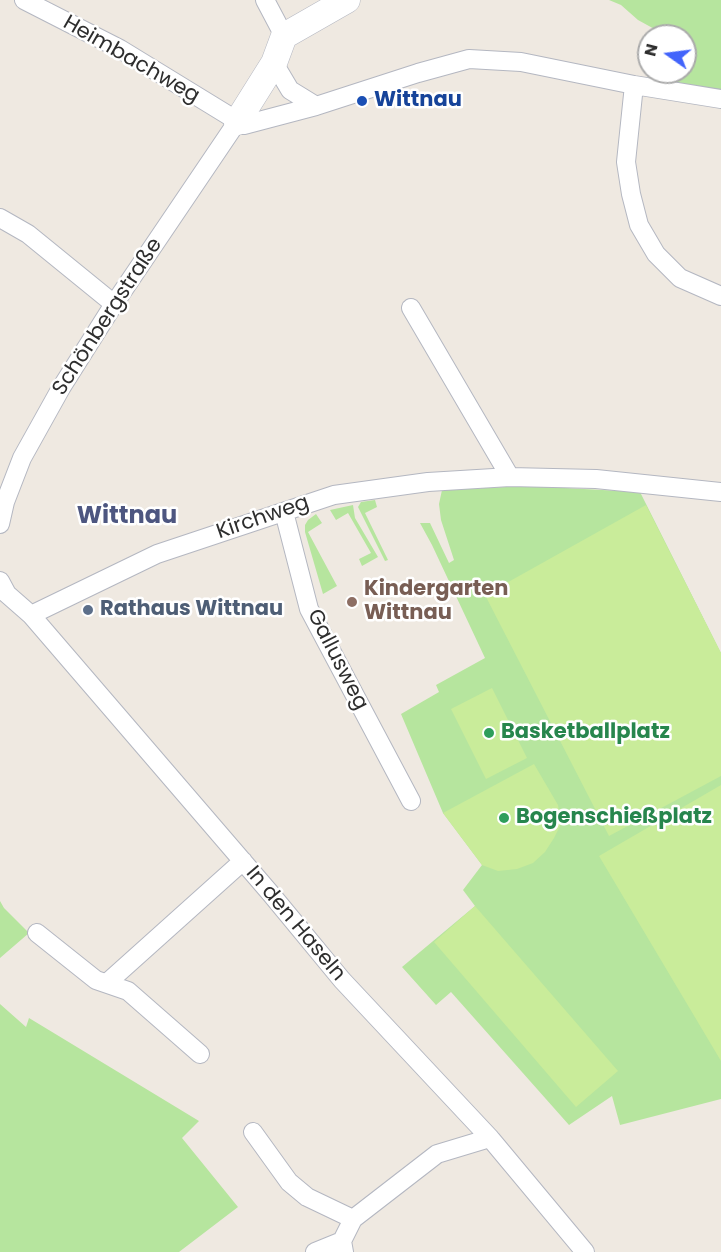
<!DOCTYPE html>
<meta charset="utf-8">
<style>
body{margin:0}
#map{position:relative;width:721px;height:1252px;overflow:hidden;background:#efe9e1;font-family:Poppins,sans-serif}
canvas{display:block}
.north{position:absolute;left:637px;top:24px;width:60px;height:60px;box-sizing:border-box;background:#fff;border:2px solid #ababab;border-radius:50%;rotate:284deg;font-size:16px;font-weight:700;line-height:24px;text-align:center;color:#2e2e2e}
.north::after{content:'';display:block;margin:auto;width:21px;height:27px;background:#4264fb;clip-path:polygon(50% 0,100% 100%,50% 72%,0 100%)}
</style>
<div id="map">
<canvas width="721" height="1252"></canvas>
<div class="north">N</div>
</div>
<script>
const ctx = document.querySelector('canvas').getContext('2d');
ctx.lineJoin = 'round';
function fill(path, color) {
  ctx.fillStyle = color;
  ctx.fill(path, 'evenodd');
}
function poly(rows) {
  const path = new Path2D();
  for (const r of rows) {
    path.moveTo(r[0], r[1]);
    for (let i = 2; i < r.length; i += 2) path.lineTo(r[i], r[i + 1]);
  }
  return path;
}
function stroke(path, color, width, dash) {
  ctx.strokeStyle = color;
  ctx.lineWidth = width;
  ctx.lineCap = dash ? 'butt' : 'round';
  ctx.setLineDash(dash || []);
  ctx.stroke(path);
}
function drawText(font, color, halo, rows, align = 'center') {
  ctx.font = font + ' Poppins,sans-serif';
  ctx.lineWidth = 5;
  ctx.setLineDash([]);
  ctx.textBaseline = 'middle';
  ctx.strokeStyle = halo;
  ctx.fillStyle = color;
  for (const [text, x, y, turn = 0] of rows) {
    ctx.save();
    ctx.translate(x, y);
    ctx.rotate((+turn || 0) * Math.PI / 180);
    ctx.textAlign = isNaN(turn) ? turn : align;
    if (halo) ctx.strokeText(text, 0, 0);
    ctx.fillText(text, 0, 0);
    ctx.restore();
  }
}
const green = poly([
 [609,0,721,0,721,90,649,78,650,72,685,72,685,36,657,36,658,31,638,20,621,5],
 [527,486,640,492,721,653,721,1099,620,1125,612,1096,569,1125,451,992,436,1005,402,967,475,906,463,890,482,865,443,813,401,714,439,692,436,685,485,658,432,545,420,523,430,523,449,563,454,560,441,520,439,504,442,490],
 [375,500,377,507,365,513,388,560,385,561,358,507,361,502],
 [353,505,355,518,378,557,362,566,359,559,371,553,348,513,336,520,330,510],
 [316,514,322,523,308,532,337,586,323,594,305,532,305,525,308,520],
 [0,901,4,908,29,933,0,958],
 [0,1004,26,1027,29,1018,199,1121,182,1138,238,1207,179,1252,0,1252]
]);
const pitch = poly([
 [646,505,721,653,721,776,609,836,485,595],
 [492,688,527,758,486,779,451,709],
 [534,764,558,805,561,824,554,838,545,852,533,863,517,869,498,871,482,865,443,813],
 [721,785,721,1061,599,856],
 [475,906,618,1071,576,1107,434,942]
]);
const street = poly([
 [24,0,120,49,244,125,316,106,418,73,469,59,521,62,634,85,721,99],
 [265,0,284,36],
 [274,63,290,90,316,106],
 [634,85,626,162,631,194,639,225,656,254,680,278,721,296],
 [0,218,28,234,114,304],
 [411,308,510,477],
 [284,512,309,609,411,801],
 [0,524,5,502,22,458,61,388,114,304,237,122],
 [0,581,7,594,31,615,271,894,342,980,490,1138,585,1252],
 [31,615,157,554,334,495,428,482,510,477,596,479,721,492],
 [37,933,96,980,128,991,200,1054],
 [107,983,243,861],
 [253,1132,289,1182,307,1197,353,1219],
 [315,1252,342,1241],
 [344,1252,342,1241,353,1219,437,1154,490,1138]
]);
const secondary = poly([
 [237,122,274,63,284,36,347,0]
]);
const markers = [
 [362,101,6,"#1a4fb4"],
 [352,602,6,"#8d6e63"],
 [88,610,6,"#5c6f8a"],
 [489,733,6,"#2e9e5b"],
 [504,818,6,"#2e9e5b"]
];
const streetNames = [
 ["Heimbachweg",131,60,30],
 ["Schönbergstraße",108,317,-57],
 ["Kirchweg",263,518,-19],
 ["Gallusweg",337,660,63],
 ["In den Haseln",295,924,50]
];
const transitNames = [
 ["Wittnau",374,101]
];
const educationNames = [
 ["Kindergarten",364,590],
 ["Wittnau",364,614]
];
const serviceNames = [
 ["Rathaus Wittnau",100,610]
];
const leisureNames = [
 ["Basketballplatz",501,733],
 ["Bogenschießplatz",516,818]
];
const quarterNames = [
 ["Wittnau",127,517]
];
fill(green, '#b6e59e');
fill(pitch, '#c9ec9a');
stroke(street, '#b4b7c1', 20);
stroke(secondary, '#b4b7c1', 27);
stroke(street, '#fff', 18);
stroke(secondary, '#fff', 26);
for (const [x, y, r, color] of markers) {
  const dot = new Path2D();
  dot.arc(x, y, r, 0, 2 * Math.PI);
  ctx.fillStyle = color;
  ctx.fill(dot);
  stroke(dot, '#fff', 2);
}
drawText('21px', '#2e2e2e', '#fff', streetNames);
drawText('bold 21px', '#164399', '#fff', transitNames, 'left');
drawText('bold 21px', '#785e54', '#fff', educationNames, 'left');
drawText('bold 21px', '#4e5e75', '#fff', serviceNames, 'left');
drawText('bold 21px', '#27864d', '#fff', leisureNames, 'left');
drawText('bold 24px', '#4d5680', '#fff', quarterNames);
</script>
